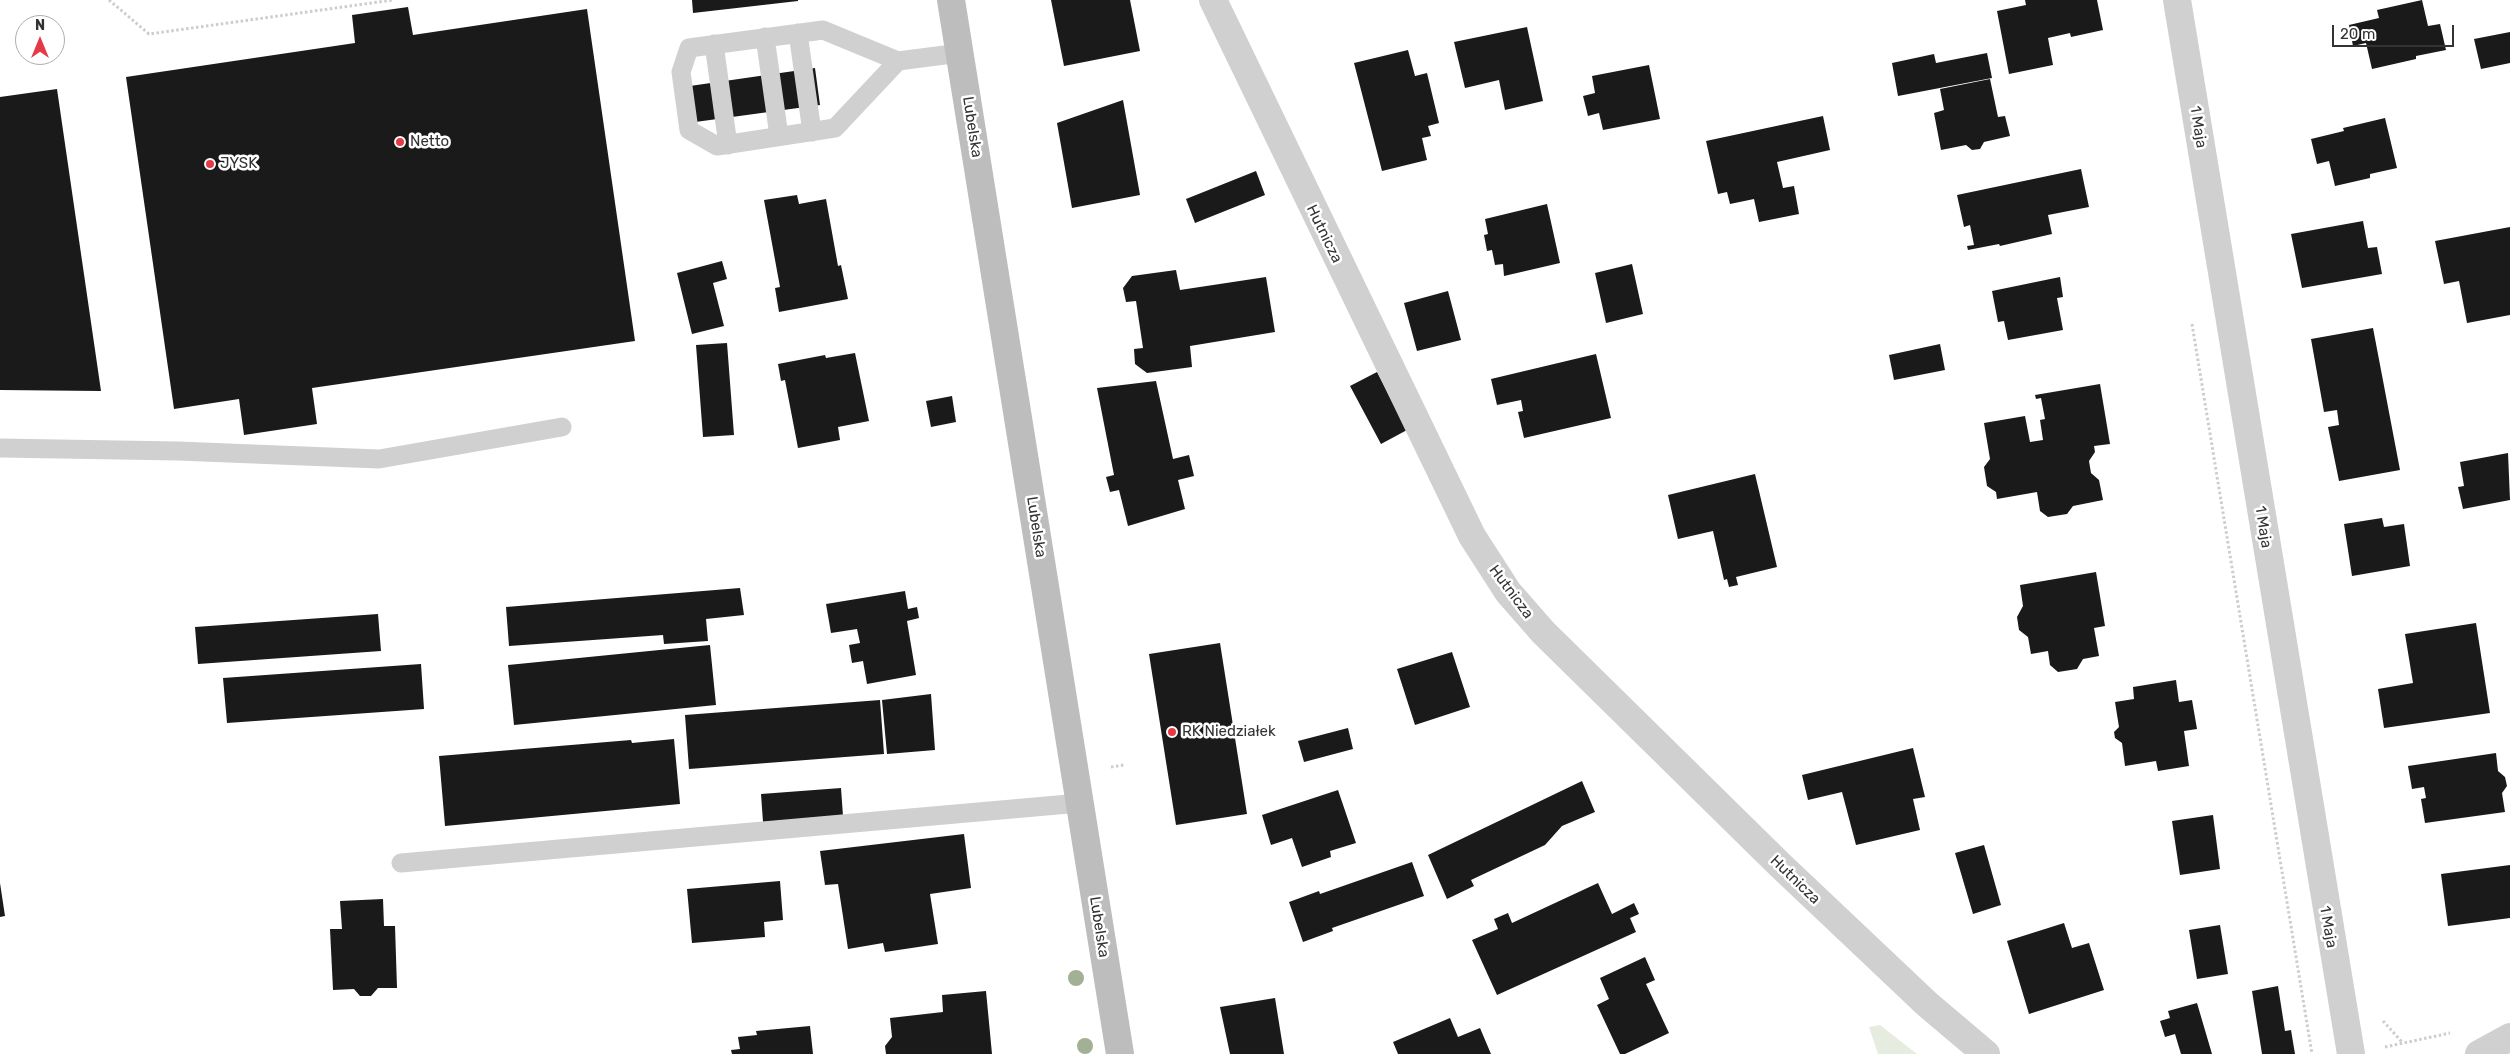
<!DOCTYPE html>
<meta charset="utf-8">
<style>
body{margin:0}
#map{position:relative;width:2510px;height:1054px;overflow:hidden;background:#fff;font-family:Rubik,sans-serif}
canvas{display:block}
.north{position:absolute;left:15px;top:15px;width:50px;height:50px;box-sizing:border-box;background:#fff;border:1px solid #adadad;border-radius:50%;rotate:0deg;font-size:14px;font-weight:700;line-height:20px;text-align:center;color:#333}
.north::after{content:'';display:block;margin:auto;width:18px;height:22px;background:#e63946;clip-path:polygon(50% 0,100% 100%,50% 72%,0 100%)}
.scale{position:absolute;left:2332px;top:25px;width:122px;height:22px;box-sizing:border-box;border:2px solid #333;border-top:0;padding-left:6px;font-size:15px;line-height:18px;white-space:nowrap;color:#333;-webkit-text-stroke:4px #fff;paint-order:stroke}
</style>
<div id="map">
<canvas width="2510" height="1054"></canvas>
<div class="north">N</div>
<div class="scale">20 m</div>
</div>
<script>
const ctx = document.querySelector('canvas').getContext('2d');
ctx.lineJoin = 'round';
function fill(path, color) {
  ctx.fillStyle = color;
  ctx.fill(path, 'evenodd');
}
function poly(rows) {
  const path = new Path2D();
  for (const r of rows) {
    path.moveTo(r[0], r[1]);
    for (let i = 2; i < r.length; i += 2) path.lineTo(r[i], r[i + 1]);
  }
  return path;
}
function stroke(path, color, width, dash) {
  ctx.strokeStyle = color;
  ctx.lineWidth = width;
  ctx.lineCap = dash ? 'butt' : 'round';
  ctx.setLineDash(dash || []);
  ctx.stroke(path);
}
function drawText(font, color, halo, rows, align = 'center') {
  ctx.font = font + ' Rubik,sans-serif';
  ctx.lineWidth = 5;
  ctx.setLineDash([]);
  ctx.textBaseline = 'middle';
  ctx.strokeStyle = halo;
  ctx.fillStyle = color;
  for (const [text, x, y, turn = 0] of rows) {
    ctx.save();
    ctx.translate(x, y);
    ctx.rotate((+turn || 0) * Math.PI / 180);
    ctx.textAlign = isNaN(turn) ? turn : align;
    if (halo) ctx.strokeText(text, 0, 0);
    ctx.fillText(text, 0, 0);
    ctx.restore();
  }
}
const green = poly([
 [1880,1025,1917,1054,1878,1054,1869,1027]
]);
const building = poly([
 [692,0,798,0,798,1,693,13],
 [1051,0,1130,0,1140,51,1064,66],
 [2025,0,2097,0,2103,30,2071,37,2070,33,2048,38,2053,65,2009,74,1997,11,2026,5],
 [2422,0,2428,26,2440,24,2446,50,2416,56,2416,59,2372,69,2366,43,2353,46,2349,25,2379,18,2377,10],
 [408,7,413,35,587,9,635,341,312,388,317,424,244,435,239,399,174,409,126,77,355,43,352,15],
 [1527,27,1543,101,1505,110,1499,80,1465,88,1454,42],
 [2510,32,2510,63,2481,69,2474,39],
 [1408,50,1415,76,1427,73,1439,123,1428,126,1431,136,1422,138,1427,160,1382,171,1354,63],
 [1987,53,1992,78,1898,96,1892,63,1934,54,1936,63],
 [1649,65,1660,119,1603,130,1599,113,1588,116,1583,96,1595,93,1592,76],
 [815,68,820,105,688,123,683,87],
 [1990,79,1998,117,2005,116,2010,136,1984,142,1980,149,1972,150,1966,145,1941,150,1934,113,1944,110,1940,89],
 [57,89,101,391,0,390,0,97],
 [1123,100,1140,195,1072,208,1057,123],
 [1823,116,1830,150,1777,162,1783,188,1794,186,1799,214,1759,222,1754,199,1730,204,1727,192,1718,194,1706,141],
 [2385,118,2397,168,2370,174,2370,178,2335,186,2329,161,2317,164,2311,139,2344,131,2343,128],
 [2081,169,2089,207,2048,215,2052,234,2000,246,1999,244,1968,250,1967,246,1974,245,1970,225,1964,227,1957,195],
 [1256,171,1265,195,1195,223,1186,199],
 [797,195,799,204,826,199,838,266,841,265,848,299,779,312,775,288,780,287,764,200],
 [1547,204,1560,263,1504,276,1503,264,1495,265,1492,250,1487,251,1484,235,1488,234,1485,219],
 [2363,221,2368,248,2377,247,2382,274,2302,288,2291,234],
 [2510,227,2510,315,2467,323,2459,281,2444,284,2435,241],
 [722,261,727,279,713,283,724,326,692,334,677,273],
 [1632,264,1643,314,1606,323,1595,273],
 [1176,270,1180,290,1266,277,1275,332,1190,346,1192,367,1147,373,1135,364,1134,349,1143,348,1136,301,1126,302,1123,288,1132,276],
 [2060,277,2063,297,2057,298,2063,330,2008,340,2004,321,1998,322,1992,291],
 [1448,291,1461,340,1417,351,1404,303],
 [2373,328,2400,470,2339,481,2328,427,2339,425,2337,410,2324,412,2311,339],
 [727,343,734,435,703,437,696,345],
 [1940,344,1945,370,1894,380,1889,355],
 [855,353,869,421,838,427,840,440,798,448,785,380,781,381,778,364,825,355,826,358],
 [1596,354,1611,418,1524,438,1518,412,1523,411,1521,400,1497,405,1491,379],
 [1377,372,1407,430,1381,444,1350,386],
 [1156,381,1173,459,1189,455,1194,476,1178,480,1185,509,1128,526,1119,490,1110,492,1106,477,1114,475,1097,388],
 [2100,384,2110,444,2094,446,2095,452,2089,461,2091,473,2099,480,2103,500,2073,506,2067,514,2048,517,2040,511,2037,492,1997,499,1996,492,1987,486,1984,467,1990,459,1984,423,2025,416,2030,442,2043,440,2040,420,2045,419,2041,398,2036,399,2035,395],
 [952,396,956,422,931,427,926,401],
 [2508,453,2510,500,2463,509,2458,487,2464,486,2460,462],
 [1755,474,1777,567,1736,577,1738,585,1729,587,1727,579,1724,580,1713,531,1678,539,1668,495],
 [2382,518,2384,527,2404,524,2410,566,2352,576,2344,524],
 [2096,572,2105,626,2094,628,2099,656,2083,659,2077,669,2058,672,2050,665,2048,651,2031,654,2028,637,2019,630,2017,617,2023,606,2020,585],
 [740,588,744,615,706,619,708,641,664,644,663,635,509,646,506,607],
 [905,591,908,609,917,607,919,618,907,621,916,675,867,684,863,661,852,663,849,645,860,643,857,629,831,633,826,604],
 [378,614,381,651,198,664,195,627],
 [2476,623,2490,713,2384,728,2378,689,2413,683,2405,634],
 [1220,643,1247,814,1176,825,1149,654],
 [710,645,716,705,514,725,508,665],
 [1452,652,1470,707,1415,725,1397,669],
 [421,664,424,709,227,723,223,678],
 [2176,680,2179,702,2192,700,2197,729,2184,731,2189,766,2158,771,2156,761,2125,766,2122,743,2115,738,2114,732,2119,727,2115,702,2134,699,2133,687],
 [931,694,935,750,887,754,882,700],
 [880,700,884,754,689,769,685,715],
 [1348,728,1353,749,1304,762,1298,741],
 [674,739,680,804,445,826,439,756,631,740,632,743],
 [1913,748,1925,797,1913,799,1920,830,1856,845,1842,792,1808,800,1802,775],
 [2496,753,2498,771,2505,777,2507,786,2502,793,2505,812,2425,823,2421,799,2426,798,2424,787,2412,789,2408,766],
 [1582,781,1595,812,1562,826,1545,845,1471,880,1474,886,1447,899,1428,855],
 [841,788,843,816,763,822,761,794],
 [1338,790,1356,843,1330,851,1331,857,1302,867,1292,838,1271,845,1262,815],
 [2213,815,2220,869,2180,875,2172,821],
 [964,834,971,888,930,894,938,944,885,952,883,943,848,949,838,884,825,885,820,851],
 [1984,845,2001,905,1973,914,1955,853],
 [1412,862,1424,896,1332,928,1333,931,1303,942,1289,902,1319,891,1320,894],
 [2510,865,2510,918,2448,926,2441,874],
 [780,881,783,920,764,922,765,937,692,943,687,889],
 [0,883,5,916,0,917],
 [1598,883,1612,914,1634,903,1639,914,1630,918,1636,932,1497,995,1472,940,1498,929,1494,919,1508,913,1512,923],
 [383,899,384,926,395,926,397,988,378,988,371,996,360,996,354,989,333,990,330,929,342,929,340,901],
 [2064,923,2072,948,2089,943,2104,990,2029,1014,2007,941],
 [2220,925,2228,974,2197,979,2189,930],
 [1645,957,1655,980,1646,984,1669,1033,1625,1054,1620,1054,1597,1005,1609,999,1600,978],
 [2278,986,2285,1031,2291,1030,2295,1054,2262,1054,2252,991],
 [986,991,992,1054,886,1054,885,1046,892,1037,890,1018,943,1012,942,995],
 [1275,998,1284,1054,1230,1054,1220,1007],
 [2197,1003,2212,1054,2181,1054,2175,1034,2165,1037,2160,1021,2170,1018,2168,1011],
 [1450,1018,1458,1037,1480,1028,1491,1054,1398,1054,1393,1042],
 [810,1026,813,1054,732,1054,731,1050,740,1049,738,1037,757,1035,756,1031]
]);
const path = poly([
 [109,0,149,34,393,0],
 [2192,324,2312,1054],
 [1111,767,1124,765],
 [2383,1021,2402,1042],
 [2385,1047,2450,1033]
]);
const lane = poly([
 [798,33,812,132],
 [765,37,779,136],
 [714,44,728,145],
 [898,61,835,128,717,146,689,130,681,72,689,48,823,30,898,61,960,53],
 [0,448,178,451,379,459,562,427],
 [401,863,1080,803]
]);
const street = poly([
 [1213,0,1472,536,1508,592,1543,632,1779,864,1927,1004,1986,1054],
 [2177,0,2351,1054],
 [2479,1054,2510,1037]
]);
const secondary = poly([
 [951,0,1120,1054]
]);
const trees = [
 [1076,978],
 [1085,1046]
];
const markers = [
 [400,142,5,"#e63946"],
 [210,164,5,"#e63946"],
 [1172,732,5,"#e63946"]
];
const streetNames = [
 ["Lubelska",972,127,81],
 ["1 Maja",2198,127,81],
 ["Hutnicza",1324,234,64],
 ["Lubelska",1036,527,81],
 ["1 Maja",2263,527,81],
 ["Hutnicza",1511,592,53],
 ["Hutnicza",1795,880,44],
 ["Lubelska",1099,927,81],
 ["1 Maja",2328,927,80]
];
const poiNames = [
 ["Netto",410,142],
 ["JYSK",220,164],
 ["RK Niedziałek",1182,732]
];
fill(green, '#e6ecdf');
fill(building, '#1a1a1a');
stroke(path, '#cdcdcd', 3, [2.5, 2.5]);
stroke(lane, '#d0d0d0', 19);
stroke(street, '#d0d0d0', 28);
stroke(secondary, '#bdbdbd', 28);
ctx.fillStyle = '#a2b095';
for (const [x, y] of trees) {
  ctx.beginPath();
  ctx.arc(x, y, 8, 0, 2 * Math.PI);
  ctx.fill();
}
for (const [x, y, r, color] of markers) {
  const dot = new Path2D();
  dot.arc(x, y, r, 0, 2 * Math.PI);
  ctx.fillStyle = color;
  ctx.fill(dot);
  stroke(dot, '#fff', 2);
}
drawText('15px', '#333', '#fff', streetNames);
drawText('15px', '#333', '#fff', poiNames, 'left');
</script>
